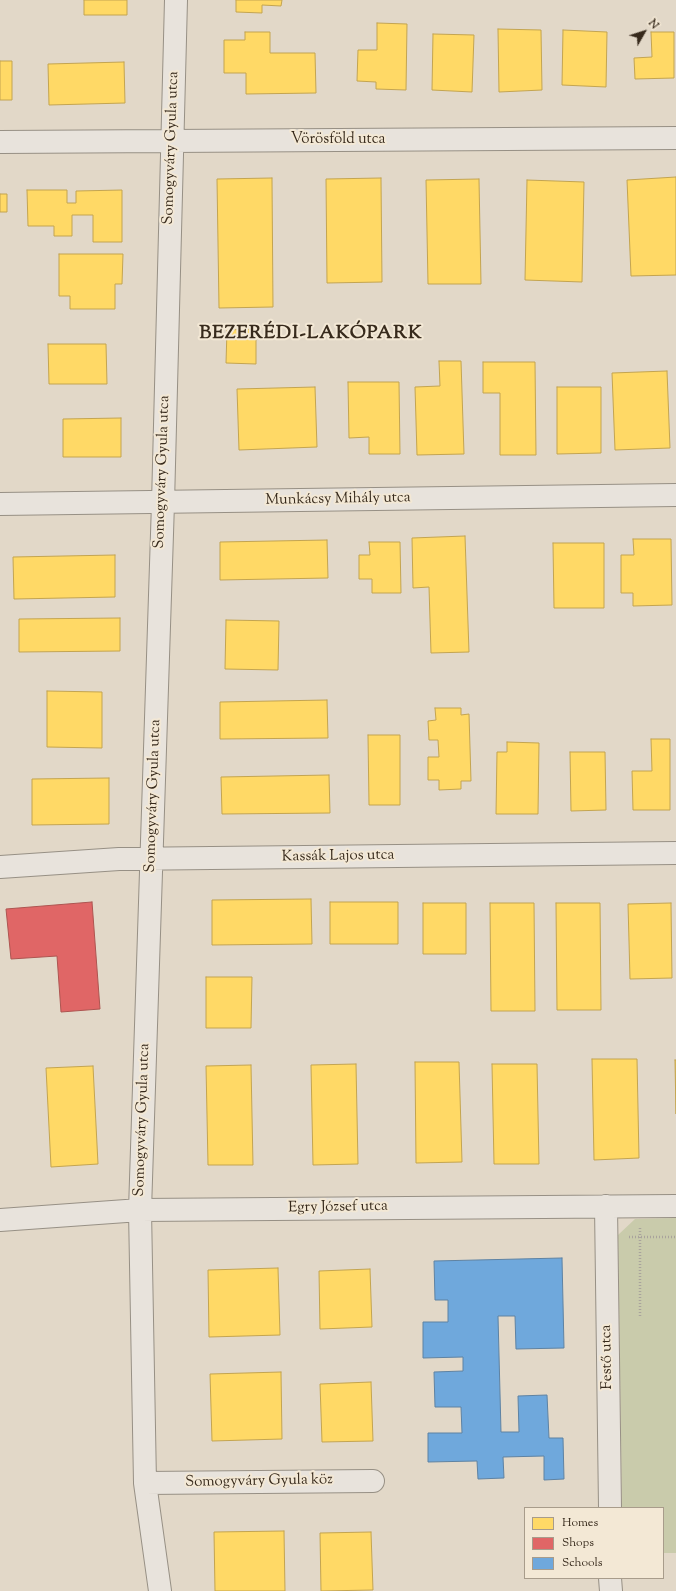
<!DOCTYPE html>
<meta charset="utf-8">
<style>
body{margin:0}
#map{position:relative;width:676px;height:1591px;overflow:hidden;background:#e2d8c8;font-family:"Sorts Mill Goudy",serif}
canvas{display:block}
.legend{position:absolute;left:524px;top:1507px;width:140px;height:72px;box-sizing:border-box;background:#f3e8d5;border:1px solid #a89c8b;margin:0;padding:5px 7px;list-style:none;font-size:12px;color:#372a1c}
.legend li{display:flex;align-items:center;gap:8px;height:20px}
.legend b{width:20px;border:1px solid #a89c8b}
.north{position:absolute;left:624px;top:12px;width:40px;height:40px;-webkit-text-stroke:3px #f3e8d5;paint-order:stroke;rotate:51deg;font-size:11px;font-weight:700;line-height:16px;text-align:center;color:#372a1c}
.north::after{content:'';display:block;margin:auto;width:14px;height:18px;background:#372a1c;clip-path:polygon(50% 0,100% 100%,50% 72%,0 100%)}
</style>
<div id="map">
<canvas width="676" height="1591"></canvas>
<ul class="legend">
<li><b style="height:11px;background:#ffd966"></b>Homes</li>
<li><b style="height:11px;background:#e06666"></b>Shops</li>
<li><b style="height:11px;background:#6fa8dc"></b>Schools</li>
</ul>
<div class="north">N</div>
</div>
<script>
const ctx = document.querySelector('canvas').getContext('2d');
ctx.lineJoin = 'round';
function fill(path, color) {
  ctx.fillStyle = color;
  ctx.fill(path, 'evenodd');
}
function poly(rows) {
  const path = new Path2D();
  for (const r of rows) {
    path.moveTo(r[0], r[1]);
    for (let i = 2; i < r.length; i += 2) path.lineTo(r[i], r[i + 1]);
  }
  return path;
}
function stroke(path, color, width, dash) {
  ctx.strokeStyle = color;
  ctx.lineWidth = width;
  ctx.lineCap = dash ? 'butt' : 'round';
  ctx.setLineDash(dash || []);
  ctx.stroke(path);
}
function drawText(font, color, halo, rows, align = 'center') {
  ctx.font = font + ' "Sorts Mill Goudy",serif';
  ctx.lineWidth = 4;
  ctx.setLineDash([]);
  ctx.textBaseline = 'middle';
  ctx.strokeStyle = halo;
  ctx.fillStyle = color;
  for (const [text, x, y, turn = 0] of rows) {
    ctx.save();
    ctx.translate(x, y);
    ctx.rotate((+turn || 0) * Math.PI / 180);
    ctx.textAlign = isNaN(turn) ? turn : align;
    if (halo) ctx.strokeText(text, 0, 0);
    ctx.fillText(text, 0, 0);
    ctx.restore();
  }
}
const green = poly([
 [676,1218,676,1553,663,1553,663,1508,622,1508,618,1235,635,1219]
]);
const homes = poly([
 [84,0,127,0,127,15,84,15,84,0],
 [236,0,282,0,281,6,262,5,262,13,236,12,236,0],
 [377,23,407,24,406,90,376,89,376,82,357,81,358,50,377,50,377,23],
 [498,29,541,30,542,90,499,92,498,29],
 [563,30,607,32,606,87,562,85,563,30],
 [245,32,270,32,270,53,315,53,316,93,246,94,246,73,224,73,224,40,245,40,245,32],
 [651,32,674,32,674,78,635,79,634,58,652,57,651,32],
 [433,34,474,35,472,92,432,90,433,34],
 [0,61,12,61,12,100,0,100,0,61],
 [124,62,125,103,49,105,48,64,124,62],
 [676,177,676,275,631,276,627,180,676,177],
 [272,178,273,307,219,308,217,179,272,178],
 [381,178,382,282,327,283,326,179,381,178],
 [479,179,481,284,428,284,426,180,479,179],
 [527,180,584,182,582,282,525,280,527,180],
 [27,190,67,190,67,203,76,203,76,191,122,190,122,242,93,242,93,215,72,215,72,236,54,236,54,226,28,226,27,190],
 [0,194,7,194,7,212,0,212,0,194],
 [59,254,123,254,122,284,115,284,115,309,70,309,70,296,59,296,59,254],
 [256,329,256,364,226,363,227,330,256,329],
 [48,344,106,344,107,384,49,384,48,344],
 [439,361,461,361,464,454,417,455,415,387,440,386,439,361],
 [483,362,535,362,536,455,500,455,500,393,483,393,483,362],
 [667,371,670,448,615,450,612,373,667,371],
 [348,382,399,382,400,454,369,454,369,437,349,438,348,382],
 [315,387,317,447,239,450,237,389,315,387],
 [557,387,601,387,601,453,557,454,557,387],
 [121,418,121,457,63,457,63,419,121,418],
 [465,536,469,652,431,653,429,587,413,588,412,538,465,536],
 [633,539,671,539,672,605,633,606,633,593,621,593,621,555,634,555,633,539],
 [327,540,328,578,220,580,220,542,327,540],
 [369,542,400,542,401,593,372,593,372,579,359,579,359,555,370,555,369,542],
 [553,543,604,543,604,608,554,608,553,543],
 [115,555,115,597,14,599,13,557,115,555],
 [120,618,120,651,19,652,19,619,120,618],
 [226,620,279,621,278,670,225,669,226,620],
 [47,691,102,692,102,748,47,747,47,691],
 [327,700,328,738,220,739,220,702,327,700],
 [435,708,461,708,461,715,469,714,471,781,461,781,461,789,439,790,439,780,428,780,428,757,439,757,438,740,429,740,428,721,436,720,435,708],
 [368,735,400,735,400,805,369,805,368,735],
 [651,739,670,739,670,810,633,810,632,771,652,771,651,739],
 [507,742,539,743,538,814,496,814,497,752,507,752,507,742],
 [570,752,605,752,606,810,571,811,570,752],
 [329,775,330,813,222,814,221,777,329,775],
 [109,778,109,824,32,825,32,779,109,778],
 [311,899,312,944,212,945,212,900,311,899],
 [330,902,398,902,398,944,330,944,330,902],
 [423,903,466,903,466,954,423,954,423,903],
 [490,903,534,903,535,1011,491,1011,490,903],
 [556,903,600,903,601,1010,557,1010,556,903],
 [671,903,672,978,630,979,628,904,671,903],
 [206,977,252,977,251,1028,206,1028,206,977],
 [592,1059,637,1059,639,1158,594,1160,592,1059],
 [675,1060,676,1060,676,1114,675,1060],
 [415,1062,459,1062,462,1162,416,1163,415,1062],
 [356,1064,358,1164,313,1165,311,1065,356,1064],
 [492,1064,537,1064,539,1164,494,1164,492,1064],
 [251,1065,253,1165,208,1165,206,1066,251,1065],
 [93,1066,98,1164,51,1167,46,1068,93,1066],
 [278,1268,280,1335,209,1337,208,1270,278,1268],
 [370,1269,372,1327,320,1329,319,1271,370,1269],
 [281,1372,282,1439,212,1441,210,1374,281,1372],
 [371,1382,373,1441,322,1442,320,1384,371,1382],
 [284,1531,285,1591,215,1591,214,1532,284,1531],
 [371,1532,373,1590,321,1591,320,1533,371,1532]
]);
const shops = poly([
 [92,902,100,1009,61,1012,57,956,11,959,6,909,92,902]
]);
const schools = poly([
 [562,1258,564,1348,516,1349,515,1316,498,1316,501,1432,519,1432,518,1396,547,1395,549,1438,563,1438,564,1479,544,1480,544,1456,503,1457,504,1478,478,1479,477,1461,428,1462,428,1433,462,1433,461,1407,435,1407,434,1372,463,1371,463,1357,423,1358,423,1322,448,1322,448,1300,435,1300,434,1261,562,1258]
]);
const path = poly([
 [640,1228,640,1316],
 [629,1237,676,1237]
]);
const minor = poly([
 [0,142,676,138],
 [0,504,676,495],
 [0,867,119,859,676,853],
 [606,1206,610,1508],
 [0,1220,140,1210,676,1206],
 [145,1483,373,1481],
 [610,1578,611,1591],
 [160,1591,145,1483,140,1210,163,503,176,0]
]);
const streetNames = [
 ["Vörösföld utca",338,140],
 ["Somogyváry Gyula utca",172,148,-88],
 ["Somogyváry Gyula utca",163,472,-88],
 ["Munkácsy Mihály utca",338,500,-1],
 ["Somogyváry Gyula utca",154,796,-88],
 ["Kassák Lajos utca",338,857,-1],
 ["Somogyváry Gyula utca",143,1120,-88],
 ["Egry József utca",338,1208,-1],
 ["Festő utca",608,1357,-91],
 ["Somogyváry Gyula köz",259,1482,-1]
];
const districtNames = [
 ["BEZERÉDI-LAKÓPARK",311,335]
];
fill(green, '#c9cbab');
fill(homes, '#ffd966');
stroke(homes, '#c3a450', 1);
fill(shops, '#e06666');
stroke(shops, '#ad5450', 1);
fill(schools, '#6fa8dc');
stroke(schools, '#5e82a2', 1);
stroke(minor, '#979085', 24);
stroke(path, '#a9a39c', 2.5, [1, 2]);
stroke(minor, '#e8e3dc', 22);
drawText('15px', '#372a1c', '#f3e8d5', streetNames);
ctx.letterSpacing = '1px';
drawText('bold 19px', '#372a1c', '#f3e8d5', districtNames);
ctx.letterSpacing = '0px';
</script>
